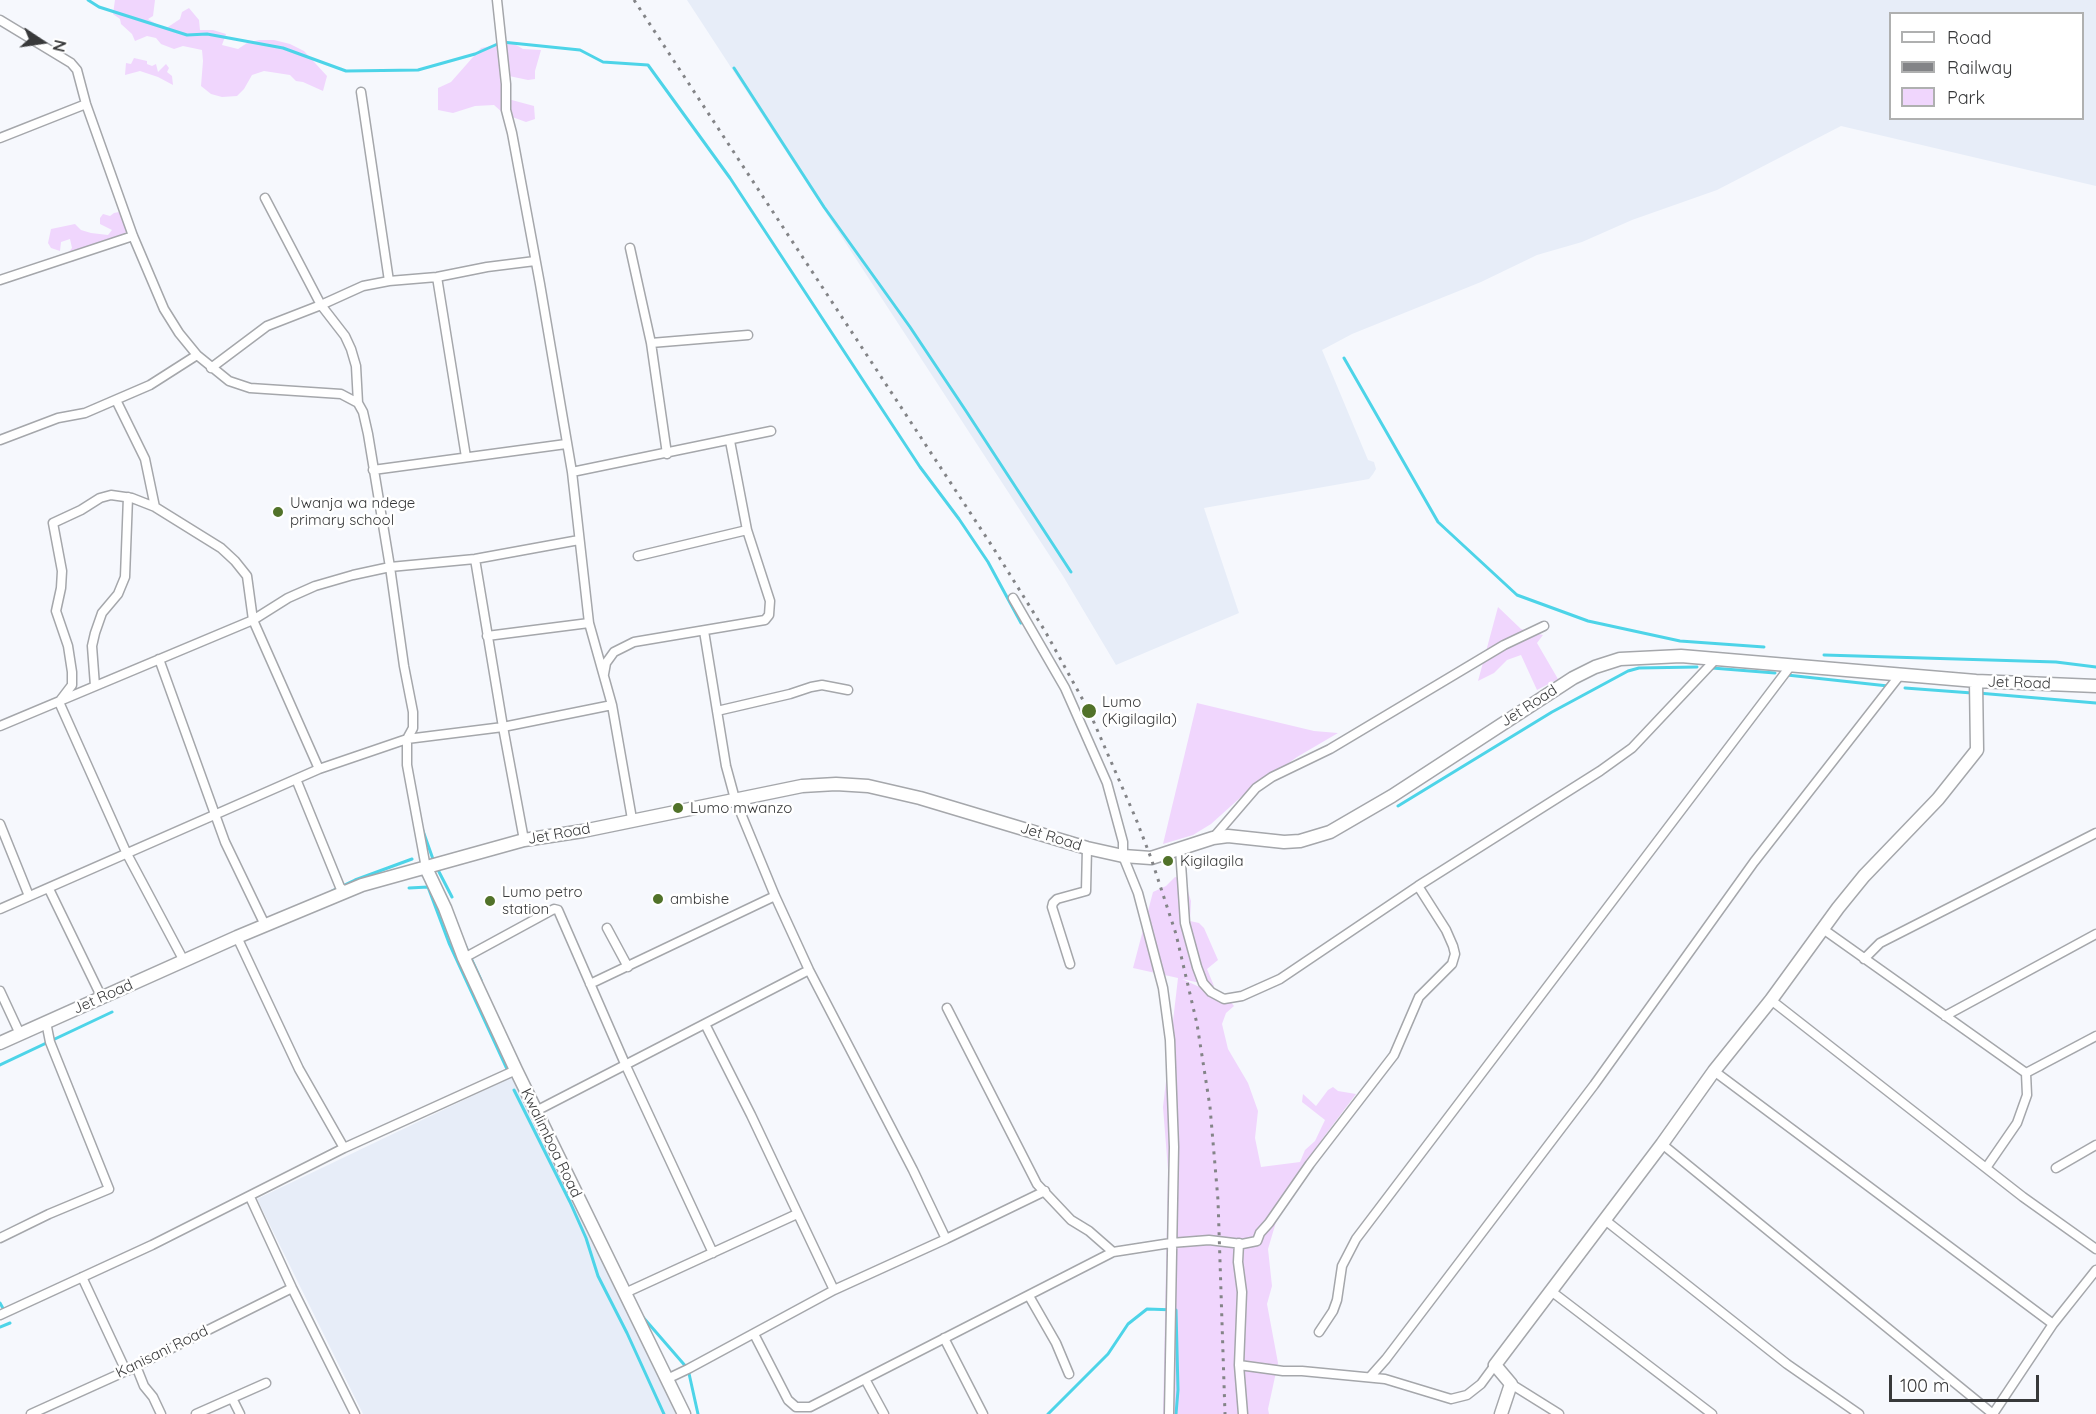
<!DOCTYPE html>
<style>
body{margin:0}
#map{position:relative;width:2096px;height:1414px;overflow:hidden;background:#f6f8fd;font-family:Quicksand,sans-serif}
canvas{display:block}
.legend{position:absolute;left:1889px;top:12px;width:195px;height:108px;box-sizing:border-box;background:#fff;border:2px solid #afb0b0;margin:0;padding:8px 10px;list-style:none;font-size:18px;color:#38393a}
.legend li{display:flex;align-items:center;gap:12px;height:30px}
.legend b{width:30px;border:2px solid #afb0b0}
.north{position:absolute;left:12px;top:12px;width:60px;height:60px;-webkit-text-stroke:4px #fff;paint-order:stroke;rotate:103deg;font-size:16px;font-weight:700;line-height:24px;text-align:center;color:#38393a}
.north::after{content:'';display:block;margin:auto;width:21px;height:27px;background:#38393a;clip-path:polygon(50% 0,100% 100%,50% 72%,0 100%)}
.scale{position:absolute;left:1889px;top:1375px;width:150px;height:27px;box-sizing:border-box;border:3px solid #38393a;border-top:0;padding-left:8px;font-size:18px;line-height:21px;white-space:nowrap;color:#38393a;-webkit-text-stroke:4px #fff;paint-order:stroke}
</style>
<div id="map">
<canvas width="2096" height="1414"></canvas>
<ul class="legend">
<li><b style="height:8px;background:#fff"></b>Road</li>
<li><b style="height:8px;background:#838487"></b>Railway</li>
<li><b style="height:16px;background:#f0d6fd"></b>Park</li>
</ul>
<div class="north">N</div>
<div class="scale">100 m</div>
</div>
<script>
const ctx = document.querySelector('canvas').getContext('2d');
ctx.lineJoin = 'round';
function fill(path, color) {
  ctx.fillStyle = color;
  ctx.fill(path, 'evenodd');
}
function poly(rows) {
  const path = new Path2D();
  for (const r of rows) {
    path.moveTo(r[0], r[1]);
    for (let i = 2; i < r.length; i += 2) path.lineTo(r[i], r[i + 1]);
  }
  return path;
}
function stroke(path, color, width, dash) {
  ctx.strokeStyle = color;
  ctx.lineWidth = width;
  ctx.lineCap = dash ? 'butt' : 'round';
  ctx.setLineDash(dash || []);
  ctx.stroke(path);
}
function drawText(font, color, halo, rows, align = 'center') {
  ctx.font = font + ' Quicksand,sans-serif';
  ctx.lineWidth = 5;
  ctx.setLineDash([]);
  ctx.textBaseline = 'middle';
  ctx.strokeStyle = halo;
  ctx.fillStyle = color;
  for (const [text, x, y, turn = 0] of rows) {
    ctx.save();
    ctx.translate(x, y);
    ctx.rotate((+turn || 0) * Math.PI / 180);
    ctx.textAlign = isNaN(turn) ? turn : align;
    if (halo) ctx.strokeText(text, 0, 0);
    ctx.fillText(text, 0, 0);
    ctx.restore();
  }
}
const built = poly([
 [687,0,2096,0,2096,186,1841,126,1717,190,1632,220,1582,242,1537,255,1481,282,1352,334,1322,350,1368,460,1374,462,1376,469,1373,474,1369,479,1204,508,1239,613,1116,665,1063,576],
 [1890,14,2082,14,2082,118,1890,118],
 [514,1076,676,1414,363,1414,257,1199]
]);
const green = poly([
 [115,0,155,0,153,16,148,19,165,29,180,19,182,12,189,8,199,20,200,30,213,30,226,34,222,45,238,49,247,43,259,40,274,40,290,44,304,51,327,76,323,91,303,82,296,81,290,75,264,71,252,75,244,89,237,96,222,97,211,94,201,86,203,61,202,50,183,46,174,49,161,44,156,38,147,36,135,41,132,34,121,24,120,19,113,14],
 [511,42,523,49,541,50,535,71,535,79,528,80,509,76,508,99,534,106,535,119,526,122,515,118,503,113,494,105,475,106,453,113,438,110,438,88,451,82,481,48],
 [134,58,147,61,147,64,152,66,156,64,158,72,166,64,169,68,167,72,172,76,173,85,158,77,140,71,125,75,126,63,131,64],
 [119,212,122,218,129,224,121,245,110,248,100,246,81,250,77,259,73,262,68,253,72,248,70,239,61,242,60,251,51,248,48,243,51,229,75,224,81,230,91,233,108,235,112,230,100,224,100,218,103,214,110,216,114,213],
 [1498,607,1521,629,1543,635,1537,643,1558,679,1537,690,1521,655,1507,660,1494,673,1478,681],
 [1197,703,1314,731,1338,733,1297,757,1241,797,1211,824,1193,835,1163,844],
 [1175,877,1184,879,1191,901,1190,921,1199,923,1204,928,1218,960,1207,969,1214,986,1182,979,1230,1001,1234,1006,1226,1013,1222,1024,1228,1049,1248,1083,1258,1111,1255,1138,1261,1167,1300,1162,1305,1150,1315,1141,1325,1120,1302,1102,1303,1094,1316,1106,1328,1090,1333,1087,1338,1091,1356,1094,1323,1138,1276,1222,1268,1249,1272,1286,1267,1304,1278,1363,1268,1409,1269,1414,1163,1414,1168,1170,1163,1107,1178,978,1133,968,1153,892,1166,886]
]);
const stream = poly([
 [88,0,99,7,187,35,207,34,283,48,346,71,418,70,475,54,502,42,580,50,603,62,648,65,730,178,920,467,959,519,988,562,1021,623],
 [734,68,824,207,910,327,966,411,1071,572],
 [1344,358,1438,522,1517,595,1588,621,1680,641,1764,647],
 [1824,655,2056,662,2096,667],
 [1712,668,1775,673],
 [1787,675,1888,686],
 [1905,688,1972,693],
 [1978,693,2096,703],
 [1398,806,1552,712,1628,671,1639,668,1697,667],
 [422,828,434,862],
 [437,868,452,897],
 [409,888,428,887,449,943,507,1069],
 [332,891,355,880,412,859],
 [464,943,481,980],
 [0,1065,112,1012],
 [514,1090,570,1202,586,1238,598,1276,627,1333,664,1414],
 [0,1303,5,1312],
 [642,1316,688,1369,698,1414],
 [0,1327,10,1323],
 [1048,1414,1108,1354,1128,1324,1147,1309,1176,1310,1178,1390,1176,1414]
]);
const street = poly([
 [497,0,506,84,506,110,512,133,540,284,572,472,589,623,612,705,632,819],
 [0,20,71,63,77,70,86,104,133,236,164,309,179,333,197,355,229,381,250,388,341,394,358,403],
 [361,92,389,281],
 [0,138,86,104],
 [265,198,321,305,345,336,351,349,356,366,358,403,363,412,368,434,390,567,404,666,413,712,413,728,407,739,407,765,426,868],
 [630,248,651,343,667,454],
 [437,277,466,457],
 [0,280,133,236],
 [651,343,748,335],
 [211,368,267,326,321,305,363,286,389,281,437,277,487,267,535,261],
 [116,400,145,459,155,507],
 [0,440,58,418,85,413,150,385,197,355],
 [373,470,566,444],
 [572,472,771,431],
 [638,556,747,530],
 [475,559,503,727,524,840],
 [1013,598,1065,688,1107,783,1123,842,1123,856,1138,893,1163,988,1170,1040,1174,1147,1169,1414],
 [704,631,726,766,735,799,775,896,809,970,913,1170,946,1239],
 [487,636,589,623],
 [159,659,225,842,265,925],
 [604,674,606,663,614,652,634,642,765,620,769,615,770,601,747,530,730,441],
 [95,686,92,646,95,633,102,613,118,594,125,577,128,497],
 [717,711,790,694,811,687,822,685,848,690],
 [0,726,253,620,288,598,315,586,353,575,390,567,475,559,579,540],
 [296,779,340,887,345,891],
 [0,824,29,896],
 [1213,838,1256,788,1272,777,1330,749,1504,645,1544,626],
 [1180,849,1185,923,1197,967,1203,983,1211,992,1224,999,1242,996,1280,979,1418,886,1600,771,1632,748,1716,659],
 [49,889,102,998],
 [0,909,319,769,407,739,503,727,612,705],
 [607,928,628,967],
 [1823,929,2026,1073],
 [237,937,299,1069,344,1148],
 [464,958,554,909,558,910,626,1066,713,1253],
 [1864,959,1880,943,2096,833],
 [184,961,127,854,59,702,72,685,72,672,68,646,56,611,61,588,62,571,53,523,81,510,100,498,111,495,132,498,155,507,221,548,235,561,247,576,253,620,319,769],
 [1070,964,1052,907,1053,903,1057,899,1086,891,1087,848],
 [590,984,775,896],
 [0,991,20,1034],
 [1771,1000,2023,1197,2096,1249],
 [947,1008,1037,1184,1071,1220,1089,1231,1113,1252],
 [1945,1016,2096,934],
 [705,1024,751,1115,834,1290],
 [1714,1071,2053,1324],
 [2026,1073,2096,1036],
 [536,1111,809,970],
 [1662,1144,1993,1414],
 [1986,1168,2017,1123,2027,1095,2026,1073],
 [2056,1168,2096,1145],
 [250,1197,292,1288,355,1414],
 [1605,1220,1787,1364,1859,1414],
 [0,1238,49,1214,109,1189,50,1042,46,1022],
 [1239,1243,1238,1262,1242,1292,1239,1365,1243,1414],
 [82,1277,126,1371,135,1368,138,1371,144,1386,153,1397,161,1414],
 [1551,1291,1712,1414],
 [625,1293,797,1214],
 [1029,1296,1056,1343,1069,1374],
 [0,1315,152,1245,344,1148,516,1070],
 [1319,1332,1333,1311,1337,1300,1342,1266,1356,1239,1792,664],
 [754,1334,788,1400,796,1407,810,1407,1113,1252,1171,1243,1209,1240,1242,1244,1257,1241,1260,1233,1269,1223,1310,1164,1394,1055,1419,997,1452,964,1455,954,1453,946,1446,930,1418,886],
 [944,1338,983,1414],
 [1239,1365,1283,1371,1302,1371,1385,1379,1451,1399,1467,1395,1481,1384,1495,1365],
 [1370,1377,1386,1359,1594,1085,1754,862,1900,675],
 [667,1379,688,1369,834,1290,946,1239,1045,1191],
 [865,1379,884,1414],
 [1511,1384,1559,1414],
 [232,1398,240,1414],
 [31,1414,126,1371,292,1288],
 [196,1414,266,1383],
 [1993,1414,2053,1324,2096,1270]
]);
const secondary = poly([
 [426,868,445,908,464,958,516,1070,684,1414],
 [0,1043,237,937,362,885,524,840,583,831,802,786,836,784,868,786,920,798,1087,848,1123,856,1151,858,1213,838,1228,836,1284,842,1300,841,1330,832,1392,796,1573,678,1595,667,1620,659,1681,656,1976,681,2096,686],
 [1501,1414,1511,1384,1495,1365,1662,1144,1714,1071,1771,1000,1838,908,1864,876,1938,799,1977,750,1976,681]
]);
const rail = poly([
 [634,0,994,549,1045,631,1089,711,1136,819,1151,858,1176,934,1197,1024,1203,1062,1210,1107,1218,1200,1225,1414]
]);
const markers = [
 [278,512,6,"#517229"],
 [1089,711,8,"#517229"],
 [678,808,6,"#517229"],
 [1168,861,6,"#517229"],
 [658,899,6,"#517229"],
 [490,901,6,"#517229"]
];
const poiNames = [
 ["Uwanja wa ndege",290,503],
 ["primary school",290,520],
 ["Lumo",1102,702],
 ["(Kigilagila)",1102,719],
 ["Lumo mwanzo",690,808],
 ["Kigilagila",1180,861],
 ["Lumo petro",502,892],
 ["station",502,909],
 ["ambishe",670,899]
];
const streetNames = [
 ["Jet Road",2019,683,2],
 ["Jet Road",1529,706,-33],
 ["Jet Road",559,834,-10],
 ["Jet Road",1051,837,17],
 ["Jet Road",103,997,-24],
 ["Kwalimboa Road",551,1143,64],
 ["Kanisani Road",162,1352,-26]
];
fill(built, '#e7edf8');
fill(green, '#f0d6fd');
stroke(stream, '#4dd4e8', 3);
stroke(street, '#a5a7ab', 11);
stroke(secondary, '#a5a7ab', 15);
stroke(street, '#fff', 8);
stroke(secondary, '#fff', 12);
stroke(rail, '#838487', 3, [3, 6]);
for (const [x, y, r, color] of markers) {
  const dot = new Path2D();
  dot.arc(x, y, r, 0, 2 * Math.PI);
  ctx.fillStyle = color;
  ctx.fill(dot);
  stroke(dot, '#fff', 2);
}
drawText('15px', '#38393a', '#fff', poiNames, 'left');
drawText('15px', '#38393a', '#fff', streetNames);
</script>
